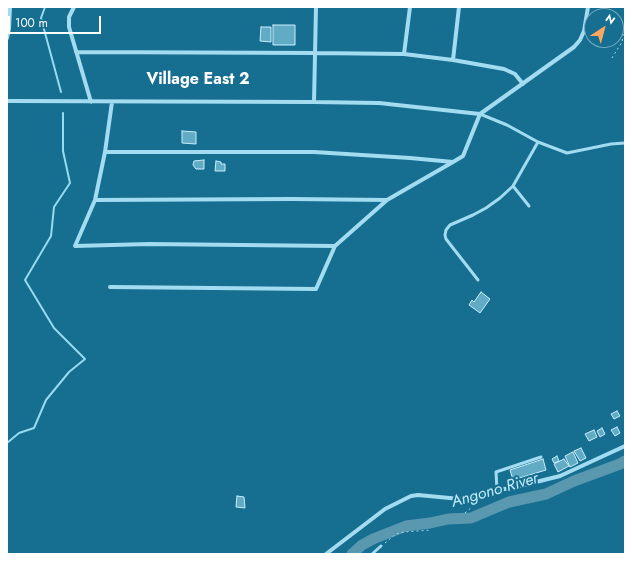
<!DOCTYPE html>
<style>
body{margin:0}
#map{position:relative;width:632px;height:561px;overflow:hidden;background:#166e91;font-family:Jost,sans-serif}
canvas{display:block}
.frame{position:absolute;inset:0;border:8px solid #fff;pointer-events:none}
.north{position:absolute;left:584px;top:8px;width:40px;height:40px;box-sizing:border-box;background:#166e91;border:1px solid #73a8bd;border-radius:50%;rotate:36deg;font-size:11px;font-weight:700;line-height:16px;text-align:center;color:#fff}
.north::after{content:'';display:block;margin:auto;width:14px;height:18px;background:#ffa562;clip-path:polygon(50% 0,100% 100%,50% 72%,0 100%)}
.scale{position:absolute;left:8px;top:16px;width:93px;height:18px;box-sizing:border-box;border:2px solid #fff;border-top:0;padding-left:5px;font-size:12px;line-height:14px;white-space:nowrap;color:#fff;-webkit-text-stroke:3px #166e91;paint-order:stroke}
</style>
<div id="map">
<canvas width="632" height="561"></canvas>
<div class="frame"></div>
<div class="north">N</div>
<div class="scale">100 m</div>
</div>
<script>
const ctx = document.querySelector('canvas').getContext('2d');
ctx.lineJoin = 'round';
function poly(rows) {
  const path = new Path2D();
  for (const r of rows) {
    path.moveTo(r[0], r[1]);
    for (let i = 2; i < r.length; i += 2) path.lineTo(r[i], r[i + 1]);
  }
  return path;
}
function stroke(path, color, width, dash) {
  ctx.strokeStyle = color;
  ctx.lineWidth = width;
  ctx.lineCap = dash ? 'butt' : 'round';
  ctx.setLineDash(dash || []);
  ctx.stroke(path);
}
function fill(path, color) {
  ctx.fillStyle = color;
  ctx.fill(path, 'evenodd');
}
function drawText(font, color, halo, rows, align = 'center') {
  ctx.font = font + ' Jost,sans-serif';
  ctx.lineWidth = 4;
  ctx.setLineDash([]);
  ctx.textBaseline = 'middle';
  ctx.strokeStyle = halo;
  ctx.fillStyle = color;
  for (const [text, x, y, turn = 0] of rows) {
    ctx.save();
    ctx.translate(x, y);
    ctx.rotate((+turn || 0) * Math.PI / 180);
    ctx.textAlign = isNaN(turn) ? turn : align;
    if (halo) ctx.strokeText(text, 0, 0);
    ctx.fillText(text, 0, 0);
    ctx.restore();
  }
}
const stream = poly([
 [45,7,41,18,61,92],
 [7,443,19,433,34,428,46,400,69,372,85,359,54,328,25,280,51,236,54,207,70,183,63,151,63,113]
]);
const river = poly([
 [352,554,362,545,373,539,406,526,430,523,448,519,471,518,509,502,546,494,574,481,620,464,625,461]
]);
const building = poly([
 [273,25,295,25,295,45,273,45,273,25],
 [261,27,271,27,271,42,260,41,261,27],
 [182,131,196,132,196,144,182,143,182,131],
 [204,160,204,169,196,169,193,165,194,161,204,160],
 [216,161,221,162,221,164,225,164,225,171,215,171,216,161],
 [481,292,490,299,480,313,469,305,472,300,474,302,481,292],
 [617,411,620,416,614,419,611,414,617,411],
 [617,427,620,433,615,436,611,430,617,427],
 [602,428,605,434,600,437,597,431,602,428],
 [594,430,597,437,589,441,585,434,594,430],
 [581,448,586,458,580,461,574,451,581,448],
 [573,452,578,463,570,467,565,456,573,452],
 [557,456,559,461,554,463,552,459,557,456],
 [543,459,546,470,513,480,510,470,543,459],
 [564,459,569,466,558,472,554,464,564,459],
 [237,496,244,497,245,508,236,507,237,496]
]);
const path = poly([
 [612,58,622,42,624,29,625,26],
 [465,513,474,505,479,501],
 [385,543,396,534,404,532,431,530]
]);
const service = poly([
 [480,114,507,125,538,142,567,153,611,144,625,143],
 [513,186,529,206],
 [478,280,446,239,445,235,446,230,450,225,473,215,486,208,500,198,513,186,538,142],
 [497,490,496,472,541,457],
 [372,554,381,546]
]);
const minor = poly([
 [74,7,69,17,69,27,91,102],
 [7,38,9,29,10,7],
 [76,52,315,53,404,54,453,60,504,69,515,74,523,84],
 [404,54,410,7],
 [453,60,459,7],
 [7,101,314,102,379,103,480,114],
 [112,102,105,152,95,200,75,246,149,244,335,246],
 [314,102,316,7],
 [105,152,314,152,410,158,453,162],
 [95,200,292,199,387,200],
 [110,287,316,289,335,246,387,200,453,162,463,156,480,114,574,47,580,40,584,31,588,7],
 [326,554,385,509,411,496,418,495,460,499,468,498,497,490,512,488,560,476,625,446]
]);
const neighbourhoodNames = [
 ["Village East 2",198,80]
];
const waterNames = [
 ["Angono River",495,491,-16]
];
stroke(stream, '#95dbf3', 2);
stroke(river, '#5a98af', 11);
fill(building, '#61abc5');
stroke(building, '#caeefc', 1);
stroke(path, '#a3dcf0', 1, [2, 3]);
stroke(service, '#a3dcf0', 3);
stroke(minor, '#a3dcf0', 4);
drawText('bold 16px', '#fff', '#166e91', neighbourhoodNames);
drawText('italic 16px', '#c3ecf9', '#166e91', waterNames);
</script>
